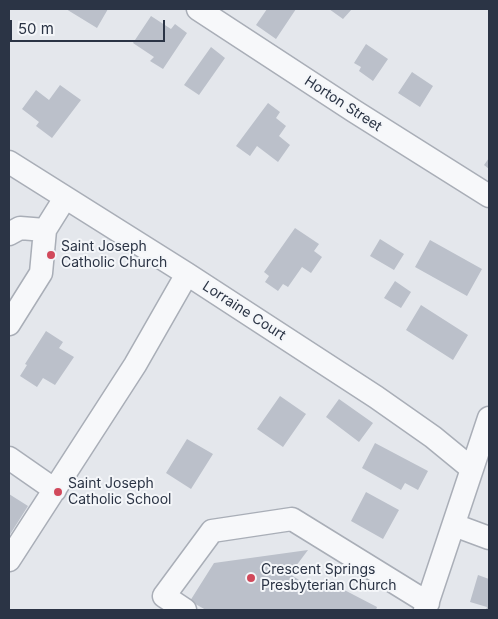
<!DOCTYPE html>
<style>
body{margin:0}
#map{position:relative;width:498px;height:619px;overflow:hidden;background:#e4e7ec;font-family:Inter,sans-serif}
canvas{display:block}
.frame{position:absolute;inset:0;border:10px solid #2b3445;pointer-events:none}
.scale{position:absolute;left:10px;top:20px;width:155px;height:22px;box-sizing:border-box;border:2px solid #2b3445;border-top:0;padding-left:6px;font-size:15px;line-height:18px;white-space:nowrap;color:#2b3445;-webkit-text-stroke:4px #f4f6f9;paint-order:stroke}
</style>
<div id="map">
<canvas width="498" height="619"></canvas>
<div class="frame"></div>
<div class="scale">50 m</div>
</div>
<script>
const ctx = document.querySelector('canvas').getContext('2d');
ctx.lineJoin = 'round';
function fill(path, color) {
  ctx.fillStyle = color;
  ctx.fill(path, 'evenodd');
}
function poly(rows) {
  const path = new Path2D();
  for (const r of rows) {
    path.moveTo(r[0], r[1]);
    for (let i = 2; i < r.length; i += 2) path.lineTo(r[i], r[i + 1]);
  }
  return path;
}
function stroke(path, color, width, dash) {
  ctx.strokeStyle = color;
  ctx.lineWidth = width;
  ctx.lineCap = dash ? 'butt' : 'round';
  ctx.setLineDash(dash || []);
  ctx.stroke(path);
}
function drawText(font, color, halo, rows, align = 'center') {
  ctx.font = font + ' Inter,sans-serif';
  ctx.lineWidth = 4;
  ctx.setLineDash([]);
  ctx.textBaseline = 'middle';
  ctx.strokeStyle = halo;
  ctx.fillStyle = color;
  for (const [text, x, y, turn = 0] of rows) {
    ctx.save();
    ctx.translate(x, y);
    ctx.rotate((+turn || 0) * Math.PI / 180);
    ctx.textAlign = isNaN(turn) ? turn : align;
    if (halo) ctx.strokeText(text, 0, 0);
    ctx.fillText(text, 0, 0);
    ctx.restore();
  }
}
const building = poly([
 [66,9,108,9,97,28],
 [267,9,296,9,276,39,256,25],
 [329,9,352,9,343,19],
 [151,16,171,29,175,24,187,33,163,69,150,61,154,57,133,43],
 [366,44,388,59,373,81,359,71,361,67,354,63],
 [211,47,225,58,199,95,184,85],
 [412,72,433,86,420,107,398,93],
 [60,85,81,100,52,138,36,126,39,122,22,109,36,90,49,100],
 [268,103,280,112,276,118,286,126,279,136,290,145,278,162,257,146,250,156,236,146],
 [489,158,489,169,484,165],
 [295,228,319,244,314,251,322,257,311,273,302,267,288,287,283,284,278,291,265,282,269,276,264,272],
 [380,239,404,254,394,270,370,256],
 [430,240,482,269,467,296,415,267],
 [395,281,411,292,401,308,384,298],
 [421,305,468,335,453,360,406,330],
 [46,331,63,342,59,348,74,357,55,385,43,378,37,387,20,376,27,365,25,364],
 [280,396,306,414,283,447,257,429],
 [339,399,373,423,359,442,326,417],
 [187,439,213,454,191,489,166,473],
 [375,443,428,471,418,490,405,483,401,490,362,468],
 [366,492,399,510,383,539,351,521],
 [9,494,28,506,9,536],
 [308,550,290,574,317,592,329,582,377,607,376,610,206,610,190,601,214,563],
 [478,575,489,579,489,610,486,610,487,607,470,602]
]);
const minor = poly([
 [198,9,354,111,489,196],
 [9,162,187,274,376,397,433,437,472,469],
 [9,234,20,228,45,230],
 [9,324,41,273,45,230,65,198],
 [9,458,55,490],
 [454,525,489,538],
 [9,560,135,365,187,274],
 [185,610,164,596,212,531,292,519,428,603],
 [425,610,489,418]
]);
const markers = [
 [51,255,5,"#d1495b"],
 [58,492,5,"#d1495b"],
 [251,578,5,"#d1495b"]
];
const streetNames = [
 ["Horton Street",343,104,33],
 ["Lorraine Court",244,311,33]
];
const poiNames = [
 ["Saint Joseph",61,247],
 ["Catholic Church",61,263],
 ["Saint Joseph",68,484],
 ["Catholic School",68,500],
 ["Crescent Springs",261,570],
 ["Presbyterian Church",261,586]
];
fill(building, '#bbc0ca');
stroke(minor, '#a9aeb7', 25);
stroke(minor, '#f7f8fa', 22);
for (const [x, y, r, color] of markers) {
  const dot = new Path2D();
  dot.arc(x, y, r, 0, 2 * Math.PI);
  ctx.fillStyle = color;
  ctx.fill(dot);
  stroke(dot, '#f4f6f9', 2);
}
drawText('14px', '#2b3445', '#f4f6f9', streetNames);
drawText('14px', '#2b3445', '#f4f6f9', poiNames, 'left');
</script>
